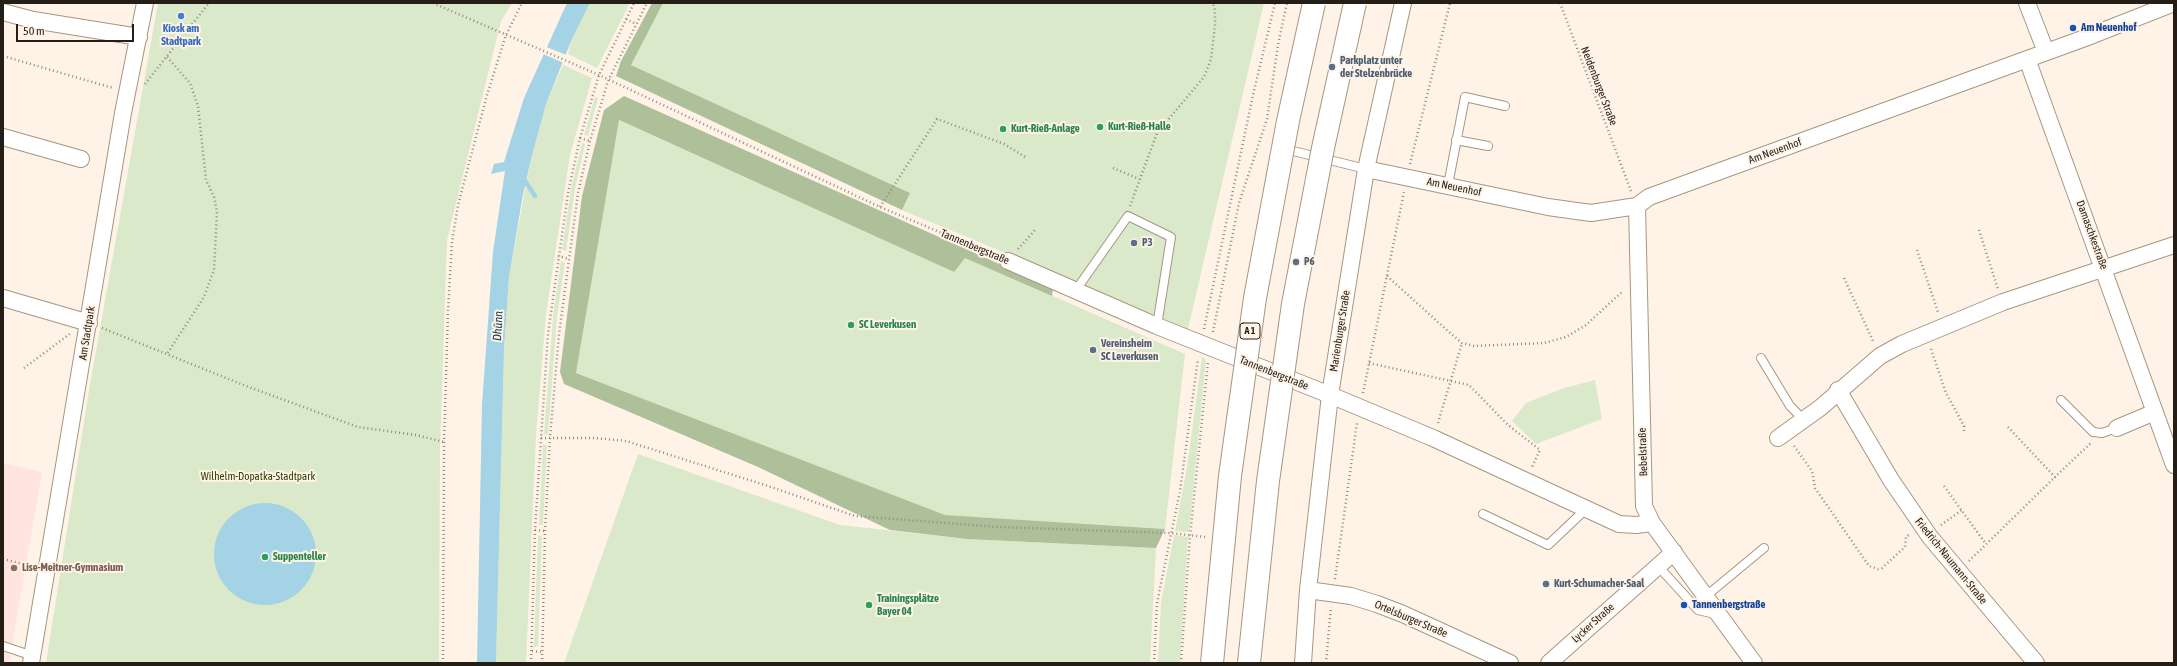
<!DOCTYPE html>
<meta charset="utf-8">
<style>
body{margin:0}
#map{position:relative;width:2177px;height:666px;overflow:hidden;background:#fef3e6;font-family:"Asap Condensed",sans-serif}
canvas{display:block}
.frame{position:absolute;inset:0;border:4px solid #251e16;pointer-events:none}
.scale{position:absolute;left:16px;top:24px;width:118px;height:18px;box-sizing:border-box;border:2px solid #251e16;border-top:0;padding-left:5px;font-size:12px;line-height:14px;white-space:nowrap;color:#251e16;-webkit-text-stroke:3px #fef3e6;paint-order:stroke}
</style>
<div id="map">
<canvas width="2177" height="666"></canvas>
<div class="frame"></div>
<div class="scale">50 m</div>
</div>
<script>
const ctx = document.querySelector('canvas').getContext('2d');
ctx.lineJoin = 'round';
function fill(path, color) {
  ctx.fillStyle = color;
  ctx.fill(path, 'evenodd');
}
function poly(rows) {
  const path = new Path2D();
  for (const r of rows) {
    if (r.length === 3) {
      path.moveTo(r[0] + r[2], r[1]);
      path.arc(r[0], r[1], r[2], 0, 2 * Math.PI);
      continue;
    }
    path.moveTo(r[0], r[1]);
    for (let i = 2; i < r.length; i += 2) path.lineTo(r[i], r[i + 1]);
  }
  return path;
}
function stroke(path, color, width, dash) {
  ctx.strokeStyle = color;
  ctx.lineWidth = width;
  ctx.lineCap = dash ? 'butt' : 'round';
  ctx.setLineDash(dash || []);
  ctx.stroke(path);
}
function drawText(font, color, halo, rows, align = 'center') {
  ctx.font = font + ' "Asap Condensed",sans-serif';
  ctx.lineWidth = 4;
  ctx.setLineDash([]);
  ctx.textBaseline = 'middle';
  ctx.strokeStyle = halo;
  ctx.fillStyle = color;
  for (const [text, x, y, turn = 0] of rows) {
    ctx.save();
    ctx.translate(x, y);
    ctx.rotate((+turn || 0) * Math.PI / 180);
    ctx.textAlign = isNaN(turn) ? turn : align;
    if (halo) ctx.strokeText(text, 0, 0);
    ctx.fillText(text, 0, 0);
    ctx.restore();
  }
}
const education = poly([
 [3,463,42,472,9,663,3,663]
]);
const green = poly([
 [158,3,512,3,501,21,447,240,440,448,439,663,46,663,89,390],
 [590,3,630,3,597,68,568,54,572,39],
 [663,3,1264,3,1188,329,902,210,910,193,631,65],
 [563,65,592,78,570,155,546,314,536,434,526,663,496,663,504,349,509,277,530,163,546,104],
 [595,97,598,98,588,136,584,135],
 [618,120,954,272,964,257,1185,354,1165,529,945,515,576,373],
 [582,143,585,144,575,189,566,251,562,250,571,189],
 [561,261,565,262,557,316,548,435,544,434,553,317],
 [1202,357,1206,360,1189,532,1175,531,1187,467],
 [1595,380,1602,419,1536,444,1512,421,1526,403,1564,388],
 [543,445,547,445,543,525,539,525],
 [638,454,840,525,967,539,1156,548,1150,663,564,663],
 [542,535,538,646,534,647,538,536],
 [1174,535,1188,537,1180,663,1158,663,1161,603]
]);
const forest = poly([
 [652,3,663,3,631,65,910,193,902,210,616,76,621,61],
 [624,96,1053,288,1052,296,965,258,954,272,619,120,576,373,945,515,1165,529,1156,548,967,539,890,530,758,467,564,384,560,372,582,196,604,110]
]);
const water = poly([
 [567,3,590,3,572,39,546,104,530,163,522,200,509,277,504,349,496,663,477,663,482,405,493,252,505,171,491,174,494,164,504,162,524,98],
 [265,554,51]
]);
const pier = poly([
 [544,46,569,56,566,64,541,53]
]);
const stream = poly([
 [523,178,535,196]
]);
const path = poly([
 [433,3,599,75,880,207,994,255],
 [1560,3,1631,191],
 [626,19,636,24],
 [3,56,113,88],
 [167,57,190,83,198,106,206,180,214,197,217,212,214,270,204,297,167,354],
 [145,84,209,3],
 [580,138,590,141],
 [1410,164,1450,3],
 [1113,168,1139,179],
 [1130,206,1157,133,1204,77,1211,59,1215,26,1215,11,1213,3],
 [880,207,937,119,1004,144,1027,158],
 [1979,230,1998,289],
 [1018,249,1036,229],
 [1917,250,1938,312],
 [558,256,569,259],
 [1387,276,1449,332,1462,343,1474,346,1544,343,1566,337,1586,325,1623,291],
 [1844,278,1874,343],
 [102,328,246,386,358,427,416,435,444,442],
 [1204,329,1253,95,1275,3],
 [1213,332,1239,203,1267,119,1278,45,1287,3],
 [1931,349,1946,393,1964,426,1964,432],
 [1369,363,1469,385,1508,425,1540,450,1532,467],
 [24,368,71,333],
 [1363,393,1404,192],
 [1438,423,1462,343],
 [2008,427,2055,477,2091,443],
 [541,438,595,438,626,441,768,486,855,516,998,527,1171,533,1205,537],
 [1794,446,1812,471,1815,488,1869,566,1878,569,1882,568,1905,547,1906,537,1910,534],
 [1944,486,1986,544],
 [1941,525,1962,510],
 [535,530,545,531],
 [3,559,31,566],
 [1969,561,2055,477],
 [1335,579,1357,423],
 [532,651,542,652],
 [443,663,444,442,448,311,452,242,458,205,487,95,506,35,522,3],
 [531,663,535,530,548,334,568,193,580,138,599,75,634,3],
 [542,663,545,531,550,438,559,334,578,193,590,141,608,81,647,3],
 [1154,663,1157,603,1180,491,1198,359],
 [1181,663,1190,536,1208,362],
 [1326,663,1331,607]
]);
const service = poly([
 [1456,140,1488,146],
 [1285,149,1366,169],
 [1448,185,1465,97,1505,106],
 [1076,290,1128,216,1171,237,1157,326],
 [1761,358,1790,406,1804,420],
 [2061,400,2093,432,2102,433,2117,428],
 [1483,514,1548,545,1586,509],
 [1658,566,1698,610,1719,615],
 [1706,596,1764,548],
 [3,646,33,656]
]);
const minor = poly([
 [2027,3,2046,52],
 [3,12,33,20,139,37],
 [2027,59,2174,465],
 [3,137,81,159],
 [1366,169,1548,207,1591,213,1637,206,1649,197,2085,38,2174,3],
 [1637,206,1644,506,1652,523,1754,663],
 [1008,261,1157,326,1330,395,1433,438,1619,524,1636,525,1652,523],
 [3,298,89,323],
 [1838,390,1891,480,1930,537,2036,663],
 [2117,428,2155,412],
 [1778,438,1820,408,1880,356,1902,344,2003,302,2174,245],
 [1308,590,1351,596,1377,604,1403,614,1510,663],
 [31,663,123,113,145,3],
 [1303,663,1308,590,1330,395,1366,169,1403,3],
 [1549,663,1674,552]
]);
const motorwayBridge = poly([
 [1212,663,1230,476,1255,298,1288,121,1314,3],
 [1249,663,1268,481,1293,304,1323,148,1355,3]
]);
const markers = [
 [181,16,4,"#3f7fe0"],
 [2073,28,4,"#1a4fb4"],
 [1332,67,4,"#5c6f8a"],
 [1100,127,4,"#2e9e5b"],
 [1003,129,4,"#2e9e5b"],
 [1134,243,4,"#5c6f8a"],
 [1296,262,4,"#5c6f8a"],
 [851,325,4,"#2e9e5b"],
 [1093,350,4,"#5c6f8a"],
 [265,557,4,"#2e9e5b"],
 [14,568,4,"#8d6e63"],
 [1546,584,4,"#5c6f8a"],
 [869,605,4,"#2e9e5b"],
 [1684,605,4,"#1a4fb4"]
];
const shields = [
 [1250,331,20]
];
const shieldNames = [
 ["A 1",1250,331]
];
const transitNames = [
 ["Am Neuenhof",2081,28],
 ["Tannenbergstraße",1692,605]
];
const shopNames = [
 ["Kiosk am",181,29],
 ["Stadtpark",181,42]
];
const serviceNames = [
 ["Parkplatz unter",1340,61],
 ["der Stelzenbrücke",1340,74],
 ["P3",1142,243],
 ["P6",1304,262],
 ["Vereinsheim",1101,344],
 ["SC Leverkusen",1101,357],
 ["Kurt-Schumacher-Saal",1554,584]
];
const streetNames = [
 ["Neidenburger Straße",1599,86,69],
 ["Am Neuenhof",1775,151,-20],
 ["Am Neuenhof",1454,187,12],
 ["Damaschkestraße",2092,235,70],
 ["Tannenbergstraße",975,247,23],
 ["Marienburger Straße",1340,331,-81],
 ["Am Stadtpark",87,333,-81],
 ["Tannenbergstraße",1274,373,22],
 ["Bebelstraße",1643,452,-92],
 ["Friedrich-Naumann-Straße",1951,561,51],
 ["Ortelsburger Straße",1411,619,23],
 ["Lycker Straße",1593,623,-42]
];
const leisureNames = [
 ["Kurt-Rieß-Halle",1108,127],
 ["Kurt-Rieß-Anlage",1011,129],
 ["SC Leverkusen",859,325],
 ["Suppenteller",273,557],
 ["Trainingsplätze",877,599],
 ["Bayer 04",877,612]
];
const parkNames = [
 ["Wilhelm-Dopatka-Stadtpark",258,477]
];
const educationNames = [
 ["Lise-Meitner-Gymnasium",22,568]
];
const waterNames = [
 ["Dhünn",498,326,-87]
];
fill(education, '#ffe4df');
fill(green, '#dae9ca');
fill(forest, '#aec099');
fill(water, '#a3d3e5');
fill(pier, '#fef3e6');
stroke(stream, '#a3d3e5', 4.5);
stroke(service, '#a79681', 10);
stroke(minor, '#a79681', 18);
stroke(path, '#92897f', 2.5, [1, 3]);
stroke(service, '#fff', 8);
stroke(minor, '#fff', 16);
stroke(motorwayBridge, '#a79681', 24, []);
stroke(motorwayBridge, '#fff', 22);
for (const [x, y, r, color] of markers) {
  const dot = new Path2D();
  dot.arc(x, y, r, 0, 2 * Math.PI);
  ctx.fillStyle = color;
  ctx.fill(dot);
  stroke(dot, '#fef3e6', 1.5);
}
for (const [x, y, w] of shields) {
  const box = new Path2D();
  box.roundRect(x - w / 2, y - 8, w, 16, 3);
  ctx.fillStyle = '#fef3e6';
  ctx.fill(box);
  stroke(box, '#251e16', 1);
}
drawText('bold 10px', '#251e16', null, shieldNames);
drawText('bold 11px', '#164399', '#fef3e6', transitNames, 'left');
drawText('bold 11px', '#366cbe', '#fef3e6', shopNames);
drawText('bold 11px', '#4e5e75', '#fef3e6', serviceNames, 'left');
drawText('11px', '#251e16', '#fef3e6', streetNames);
drawText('bold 11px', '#27864d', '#fef3e6', leisureNames, 'left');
drawText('11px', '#2b4004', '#fef3e6', parkNames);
drawText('bold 11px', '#785e54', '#fef3e6', educationNames, 'left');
drawText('italic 12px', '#16404e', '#fef3e6', waterNames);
</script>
